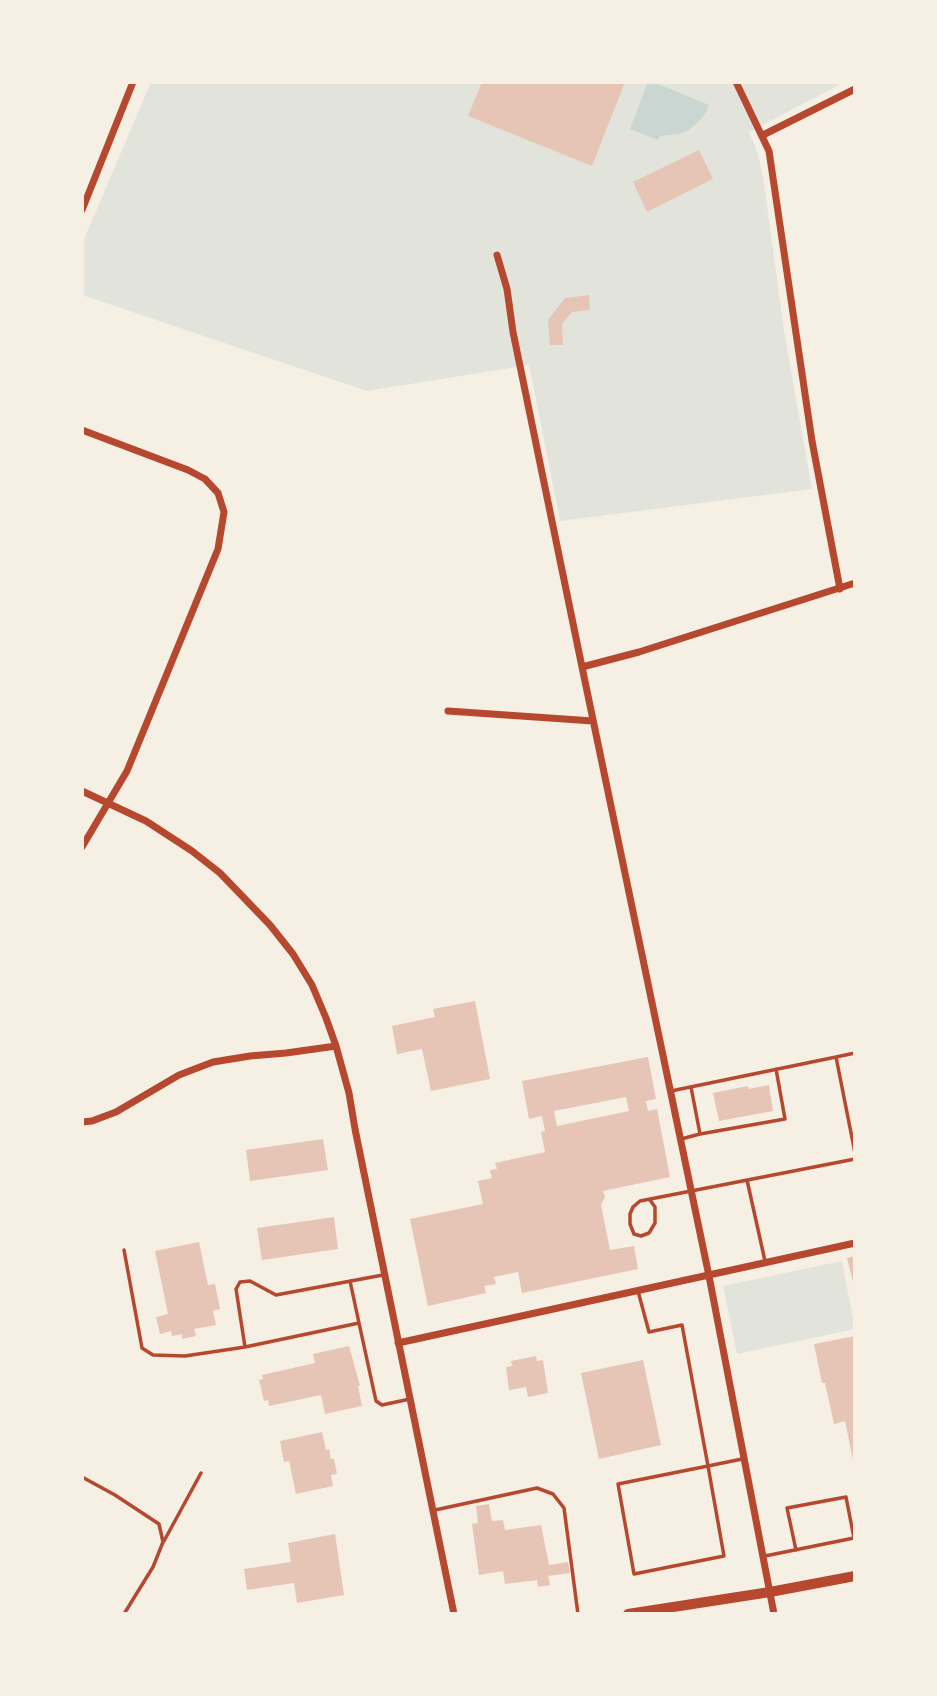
<!DOCTYPE html>
<style>
body{margin:0}
#map{position:relative;width:937px;height:1696px;overflow:hidden;background:#f6efe4;font-family:Overpass,sans-serif}
canvas{display:block}
.frame{position:absolute;inset:0;border:84px solid #f6efe4;pointer-events:none}
</style>
<div id="map">
<canvas width="937" height="1696"></canvas>
<div class="frame"></div>
</div>
<script>
const ctx = document.querySelector('canvas').getContext('2d');
ctx.lineJoin = 'round';
function fill(path, color) {
  ctx.fillStyle = color;
  ctx.fill(path, 'evenodd');
}
function poly(rows) {
  const path = new Path2D();
  for (const r of rows) {
    path.moveTo(r[0], r[1]);
    for (let i = 2; i < r.length; i += 2) path.lineTo(r[i], r[i + 1]);
  }
  return path;
}
function stroke(path, color, width, dash) {
  ctx.strokeStyle = color;
  ctx.lineWidth = width;
  ctx.lineCap = dash ? 'butt' : 'round';
  ctx.setLineDash(dash || []);
  ctx.stroke(path);
}
const green = poly([
 [151,82,841,82,837,86,749,132,758,154,763,176,784,331,812,489,560,521,529,365,367,391,82,295,82,244],
 [842,1261,855,1329,737,1354,723,1286]
]);
const water = poly([
 [648,82,653,82,709,105,706,112,701,119,689,130,680,134,660,136,658,140,630,129]
]);
const building = poly([
 [482,82,625,82,592,166,468,116],
 [699,150,713,179,647,212,633,182],
 [589,295,590,310,572,312,562,324,563,345,550,345,548,320,565,298],
 [475,1001,490,1079,431,1091,422,1049,397,1054,392,1026,435,1017,433,1009],
 [648,1057,656,1099,646,1101,648,1111,657,1109,670,1177,603,1191,605,1197,601,1205,610,1250,634,1246,638,1269,522,1293,518,1272,494,1277,496,1284,484,1286,486,1293,428,1306,410,1219,483,1204,478,1181,492,1178,490,1170,497,1169,495,1163,545,1152,541,1132,545,1131,542,1116,529,1119,522,1081],
 [626,1097,629,1111,557,1126,554,1111],
 [769,1085,773,1111,719,1121,713,1093,748,1086,748,1089],
 [323,1139,328,1170,250,1181,246,1150],
 [334,1217,338,1249,262,1260,257,1228],
 [199,1242,208,1285,215,1284,220,1309,213,1311,216,1325,194,1329,196,1336,182,1339,182,1334,172,1336,171,1331,160,1334,156,1317,168,1314,155,1251],
 [855,1256,855,1286,854,1286,847,1258],
 [855,1336,855,1465,854,1465,845,1421,834,1424,825,1383,822,1383,814,1344],
 [349,1346,360,1386,358,1386,362,1406,325,1414,321,1395,269,1406,268,1400,264,1401,259,1380,263,1379,262,1375,315,1363,313,1354],
 [536,1356,537,1361,543,1360,548,1393,528,1397,526,1387,509,1390,506,1367,512,1366,511,1361],
 [643,1360,661,1445,599,1459,581,1373],
 [322,1432,326,1450,329,1449,331,1459,334,1459,337,1474,331,1475,333,1486,296,1494,289,1461,284,1462,280,1441],
 [489,1504,492,1521,503,1520,505,1530,541,1525,549,1565,568,1562,570,1573,548,1576,550,1585,538,1587,537,1580,505,1584,503,1571,479,1575,472,1524,478,1523,476,1506],
 [335,1534,344,1595,297,1603,294,1583,247,1590,244,1569,291,1562,288,1543]
]);
const service = poly([
 [855,1053,836,1057,855,1153],
 [671,1091,836,1057],
 [700,1134,785,1119,776,1069],
 [681,1139,700,1134,691,1087],
 [747,1180,765,1261],
 [650,1200,655,1207,655,1223,649,1233,641,1236,634,1234,630,1224,630,1214,633,1207,640,1201,855,1159],
 [124,1250,142,1348,153,1355,185,1356,245,1347,359,1323,350,1281],
 [638,1291,649,1332,682,1325,708,1466,724,1556,634,1574,618,1484,708,1466,742,1459],
 [359,1323,376,1401,382,1405,410,1399],
 [245,1347,236,1289,240,1282,250,1281,276,1295,383,1275],
 [82,1477,115,1495,159,1524,163,1542,153,1567,124,1614],
 [435,1510,537,1488,553,1494,564,1508,578,1614],
 [164,1541,201,1473],
 [796,1550,787,1508,846,1497,854,1538],
 [765,1556,854,1538]
]);
const minor = poly([
 [736,82,769,151,812,441,840,589],
 [763,135,855,89],
 [82,210,133,82],
 [497,255,507,289,513,332,582,667,709,1276,774,1614],
 [82,430,188,470,205,479,218,493,224,512,218,549,127,771,82,847],
 [582,667,639,652,855,583],
 [448,711,593,721],
 [82,791,146,821,192,851,220,873,270,925,293,954,312,985,326,1018,336,1046,349,1093,355,1129,454,1614],
 [82,1122,92,1121,116,1112,179,1075,213,1062,250,1056,286,1053,336,1046],
 [398,1343,855,1243]
]);
const primary = poly([
 [628,1614,770,1592,855,1576]
]);
fill(green, '#e2e4dc');
fill(water, '#c9d6d2');
fill(building, '#e6c5b7');
stroke(service, '#b5482f', 3.5);
stroke(minor, '#b5482f', 7);
stroke(primary, '#b5482f', 10);
</script>
